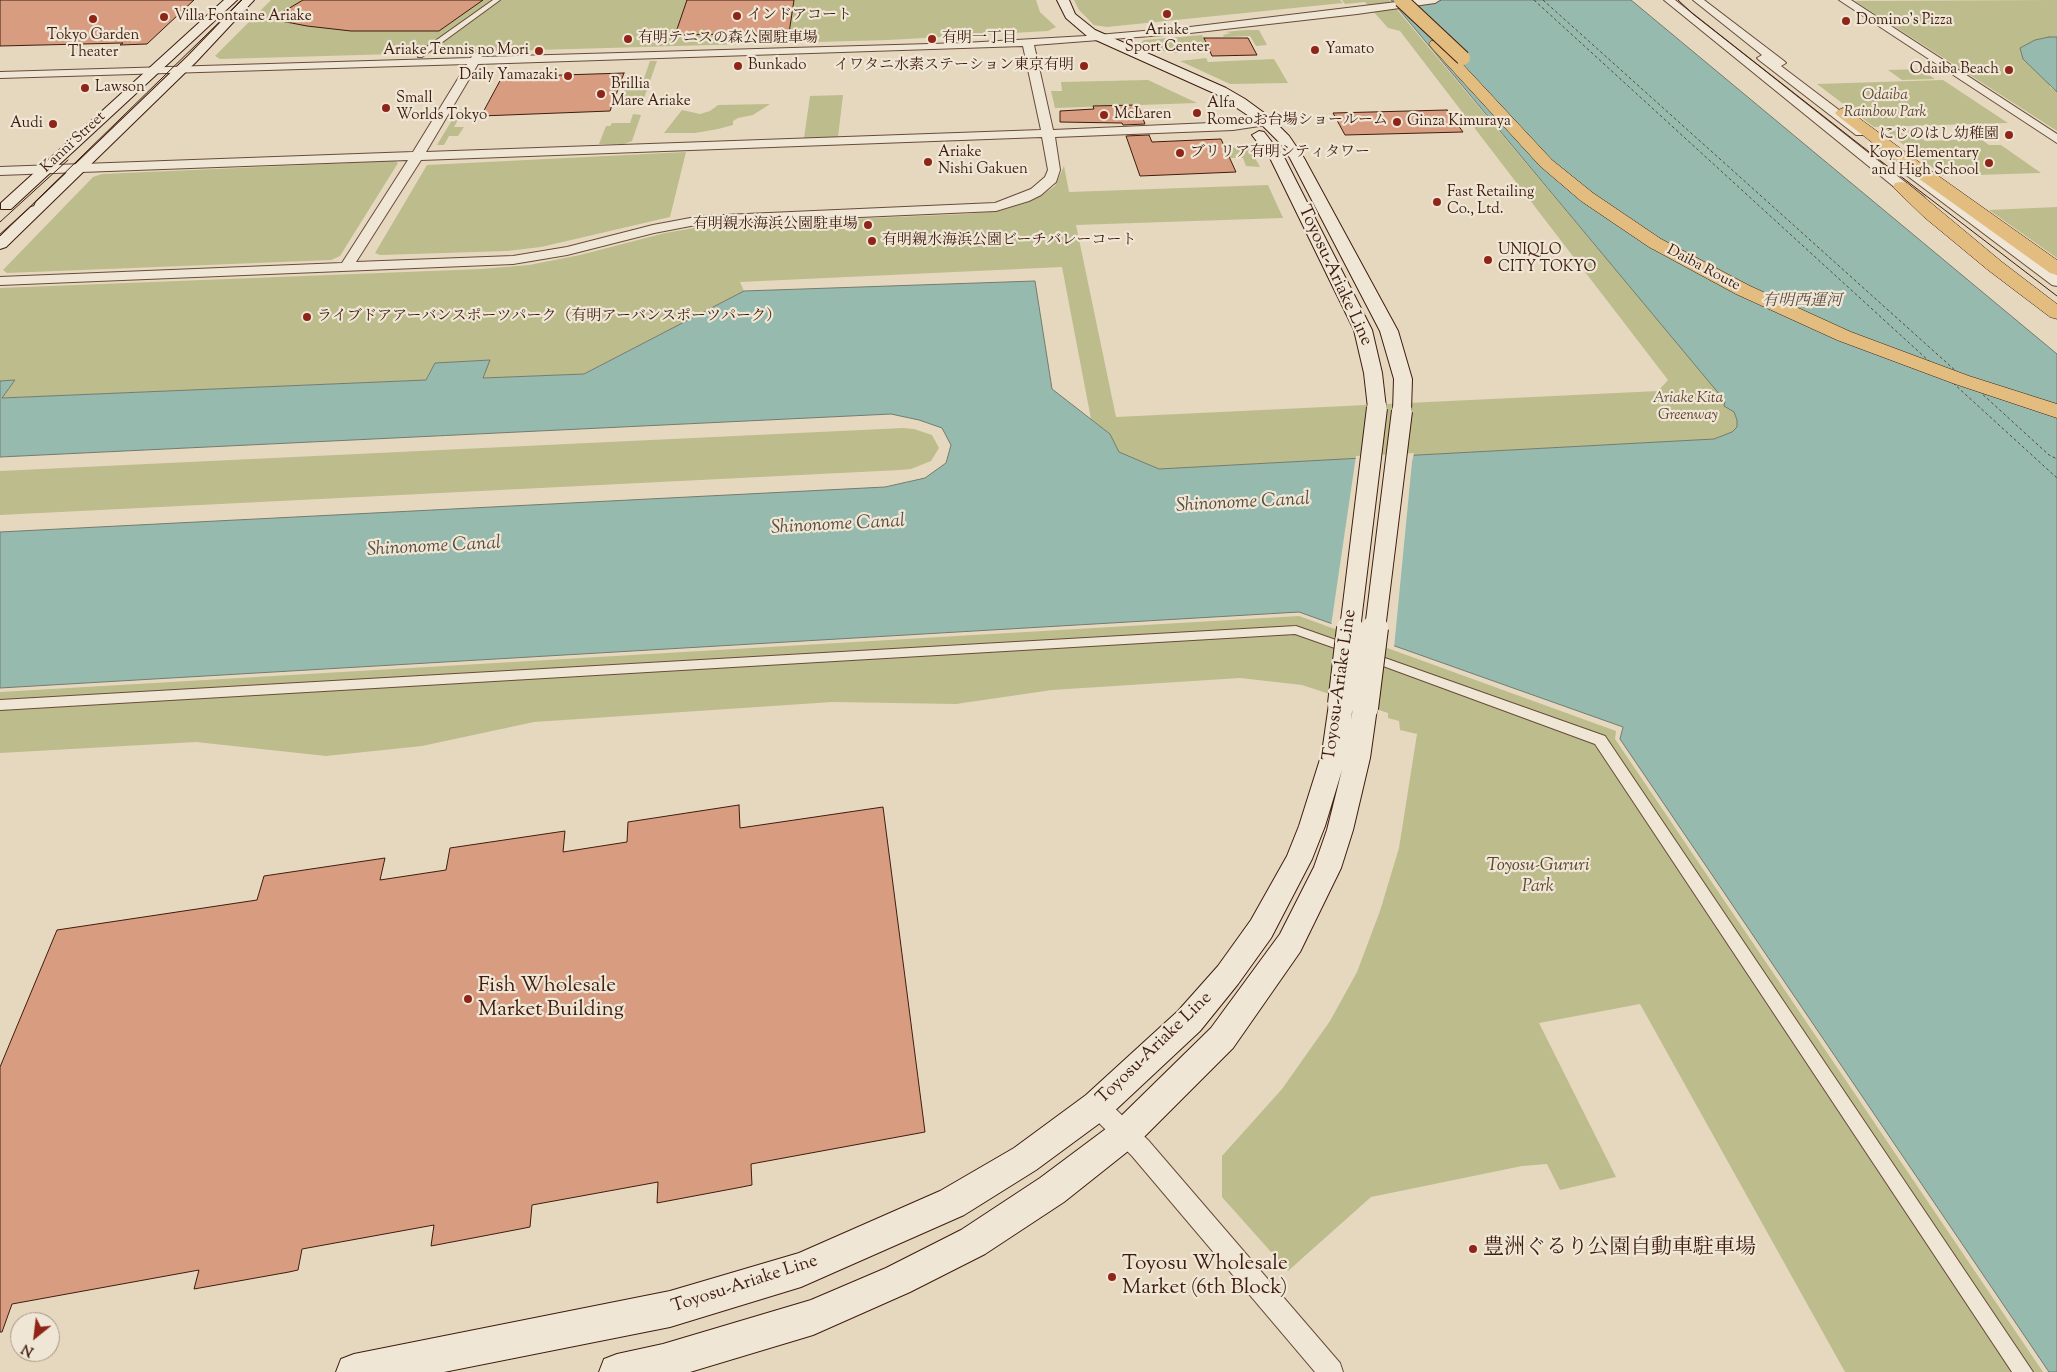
<!DOCTYPE html>
<meta charset="utf-8">
<style>
body{margin:0}
#map{position:relative;width:2057px;height:1372px;overflow:hidden;background:#e6d8bf;font-family:"Sorts Mill Goudy",serif}
canvas{display:block}
.north{position:absolute;left:10px;top:1312px;width:50px;height:50px;box-sizing:border-box;background:#efe6d5;border:1px solid #a99585;border-radius:50%;rotate:209deg;font-size:14px;font-weight:700;line-height:20px;text-align:center;color:#3f1c0e}
.north::after{content:'';display:block;margin:auto;width:18px;height:22px;background:#8f2418;clip-path:polygon(50% 0,100% 100%,50% 72%,0 100%)}
</style>
<div id="map">
<canvas width="2057" height="1372"></canvas>
<div class="north">N</div>
</div>
<script>
const ctx = document.querySelector('canvas').getContext('2d');
ctx.lineJoin = 'round';
function fill(path, color) {
  ctx.fillStyle = color;
  ctx.fill(path, 'evenodd');
}
function poly(rows) {
  const path = new Path2D();
  for (const r of rows) {
    path.moveTo(r[0], r[1]);
    for (let i = 2; i < r.length; i += 2) path.lineTo(r[i], r[i + 1]);
  }
  return path;
}
function stroke(path, color, width, dash) {
  ctx.strokeStyle = color;
  ctx.lineWidth = width;
  ctx.lineCap = dash ? 'butt' : 'round';
  ctx.setLineDash(dash || []);
  ctx.stroke(path);
}
function drawText(font, color, halo, rows, align = 'center') {
  ctx.font = font + ' "Sorts Mill Goudy","Noto Serif JP",serif';
  ctx.lineWidth = 4.5;
  ctx.setLineDash([]);
  ctx.textBaseline = 'middle';
  ctx.strokeStyle = halo;
  ctx.fillStyle = color;
  for (const [text, x, y, turn = 0] of rows) {
    ctx.save();
    ctx.translate(x, y);
    ctx.rotate((+turn || 0) * Math.PI / 180);
    ctx.textAlign = isNaN(turn) ? turn : align;
    if (halo) ctx.strokeText(text, 0, 0);
    ctx.fillText(text, 0, 0);
    ctx.restore();
  }
}
const green = poly([
 [271,0,1036,0,1040,12,1056,27,1048,31,888,40,220,59,215,56],
 [1074,0,1340,0,1343,3,1107,27,1094,25,1079,10],
 [1342,0,1389,0,1726,401,1724,406,1734,412,1737,420,1737,427,1733,432,1714,439,1159,469,1119,452,1110,434,1091,419,1062,267,740,282,744,291,584,374,483,378,489,360,435,363,426,380,1,398,15,380,0,381,0,288,481,269,529,265,580,255,665,233,712,225,965,214,999,211,1026,203,1045,193,1055,186,1064,166,1069,192,1268,185,1283,218,1076,225,1116,417,1658,391,1668,380,1400,31,1388,28,1365,2,1345,4],
 [2057,0,2057,37,2049,37,2050,87,2057,92,2057,131,1855,1],
 [1246,30,1259,30,1267,45,1256,46,1250,36,1224,37,1223,35,1231,33,1224,32],
 [1202,35,1210,53,1172,53,1138,45,1144,40],
 [1206,58,1208,62,1274,59,1288,83,1230,84,1180,61],
 [650,61,657,61,643,101,620,101,626,84,642,84],
 [1920,69,1935,79,1902,80,1888,70],
 [1148,80,1197,103,1055,108,1051,91,1062,91,1061,82],
 [1943,80,2008,123,1874,127,1817,84],
 [843,95,838,137,804,138,810,96],
 [770,104,753,115,738,118,733,121,733,125,718,129,695,133,664,133,682,110,700,114,710,111,718,105],
 [464,109,454,127,464,127,458,136,449,136,444,145,437,145,458,110],
 [633,114,641,115,632,141,624,144,599,144,606,126,610,126,612,123,630,123],
 [1911,130,1925,141,1981,139,1989,145,2001,145,2041,173,1943,176,1886,131],
 [1248,147,1255,158,1260,167,1246,166,1243,158,1230,158,1225,148],
 [686,152,670,217,541,247,507,251,380,255,375,253,427,165],
 [395,161,398,163,340,256,331,260,7,273,3,270,93,177,102,174],
 [2057,207,2057,258,1989,210],
 [903,428,914,429,932,435,939,448,931,461,911,469,900,470,0,515,0,471],
 [1299,616,1616,731,1615,739,2043,1372,1845,1372,1640,1004,1539,1023,1616,1177,1560,1190,1547,1164,1522,1166,1371,1197,1288,1271,1222,1197,1222,1156,1282,1089,1330,1021,1357,972,1380,911,1399,848,1417,734,1400,730,1399,721,1388,718,1388,713,1302,685,1240,678,1052,690,956,704,832,702,534,722,422,746,326,756,196,742,0,753,0,692]
]);
const water = poly([
 [1391,0,1631,0,2057,354,2057,1372,2049,1372,1620,739,1623,727,1299,612,0,688,0,532,885,487,925,478,946,463,951,445,942,428,919,420,891,414,0,457,0,381,15,380,2,398,426,380,435,363,490,360,483,378,584,374,744,291,1035,281,1052,389,1110,434,1119,452,1159,469,1714,439,1732,432,1737,427,1737,420,1734,412,1724,406,1725,401,1391,0],
 [2049,37,2057,37,2057,92,2023,59,2020,48,2035,40,2049,37]
]);
const pier = poly([
 [1414,453,1412,462,1394,648,1331,626,1356,456]
]);
const ferry = poly([
 [1534,0,1930,362],
 [1543,0,1957,372],
 [1953,383,2057,478],
 [1979,391,2049,455,2057,459]
]);
const building = poly([
 [0,0,194,0,147,44,120,45,123,43,0,46,0,0],
 [303,0,483,0,439,31,351,31,307,26,271,19,303,0],
 [687,0,794,0,789,33,675,35,687,0],
 [1204,38,1248,38,1257,55,1212,56,1204,38],
 [624,73,610,111,481,116,502,77,624,73],
 [1138,105,1145,124,1123,125,1122,123,1060,122,1060,111,1094,109,1093,106,1138,105],
 [1447,110,1463,132,1345,135,1333,113,1447,110],
 [1149,135,1152,142,1221,139,1236,172,1140,176,1126,136,1149,135],
 [739,805,740,828,883,807,925,1132,751,1164,752,1185,742,1187,657,1203,658,1182,532,1205,530,1227,520,1229,431,1246,434,1225,302,1249,298,1270,289,1272,194,1289,199,1270,12,1304,2,1332,0,1332,0,1067,57,930,257,900,264,876,385,858,380,880,446,870,450,848,565,831,563,852,627,842,628,822,739,805]
]);
const pedestrian = poly([
 [493,0,500,0,422,57,418,57,421,51,493,0],
 [1296,626,1353,646,1355,649,1349,653,1295,634,0,710,0,700,1296,626],
 [1368,652,1605,736,2033,1372,2012,1372,1595,744,1364,659,1362,656,1364,653,1368,652]
]);
const minor = poly([
 [1097,1095,1105,1099,1148,1140,1340,1363,1343,1372,1315,1372,1132,1156,1089,1113,1086,1106,1089,1099,1097,1095]
]);
const tertiary = poly([
 [1413,0,1440,0,1435,3,1357,14,1190,33,1034,45,1053,130,1233,122,1266,117,1272,121,1266,125,1233,130,1055,137,1060,170,1056,182,1041,195,1029,201,996,211,701,224,654,233,567,255,513,264,0,285,0,277,342,263,408,160,0,175,0,167,413,152,467,64,0,78,0,72,471,58,473,54,477,53,481,54,482,57,964,43,1086,36,1190,27,1413,0],
 [1023,46,1041,130,426,152,478,64,1023,46],
 [1042,137,1048,170,1045,177,1031,189,995,203,701,216,653,225,567,247,513,256,356,262,421,160,1042,137],
 [1664,0,1675,0,1924,197,1926,200,1924,203,1914,203,1664,0],
 [1693,0,1704,0,1784,61,1786,63,1781,66,1864,129,1866,132,1864,135,1856,135,1759,60,1757,58,1762,55,1693,0],
 [1839,0,1851,0,2057,134,2057,143,1839,0],
 [1906,164,1911,165,2057,275,2057,286,2052,285,1901,171,1900,168,1906,164]
]);
const secondary = poly([
 [224,0,237,0,11,209,1,209,1,203,224,0],
 [242,0,254,0,196,62,6,247,0,249,0,235,31,207,34,206,36,202,188,56,242,0],
 [1057,0,1069,0,1075,14,1095,30,1226,88,1245,99,1271,118,1289,136,1304,158,1398,331,1412,379,1411,411,1409,415,1402,417,1395,415,1393,411,1394,379,1380,331,1290,158,1279,142,1261,124,1216,94,1087,36,1066,18,1057,0],
 [1259,131,1264,132,1285,159,1372,330,1382,373,1386,408,1384,412,1377,414,1370,412,1368,408,1364,373,1354,330,1271,160,1252,135,1259,131],
 [1341,695,1350,698,1353,704,1351,720,1353,708,1356,702,1365,699,1374,702,1377,708,1370,758,1353,830,1341,868,1300,952,1233,1048,1137,1144,1064,1202,985,1254,910,1292,813,1335,690,1372,599,1372,604,1359,617,1354,663,1344,811,1300,886,1268,961,1230,1040,1178,1115,1122,1211,1028,1280,934,1314,867,1327,830,1342,770,1325,826,1312,859,1271,938,1238,984,1200,1031,1108,1117,1036,1170,964,1215,801,1287,670,1327,444,1372,336,1372,341,1359,354,1354,670,1291,799,1253,940,1191,1014,1148,1086,1095,1178,1011,1218,966,1251,920,1287,856,1299,826,1322,753,1329,704,1332,698,1341,695]
]);
const motorway = poly([
 [1436,40,1441,41,1552,160,1593,193,1661,239,1750,286,1851,332,1969,376,2057,404,2057,418,1955,384,1837,340,1736,294,1649,247,1581,201,1540,166,1431,47,1429,44,1431,41,1436,40],
 [1843,108,1848,110,1930,170,2057,260,2057,275,2050,273,1918,178,1838,116,1835,113,1838,110,1843,108],
 [1901,182,1907,183,2002,262,2057,304,2057,319,2050,317,1988,270,1924,217,1893,187,1895,183,1901,182]
]);
const tram = poly([
 [1678,0,1693,14,1882,162,2057,296],
 [0,222,68,160],
 [0,236,242,0]
]);
const secondaryBridgeFar1 = poly([
 [1350,629,1377,408],
 [1375,629,1402,411]
]);
const secondaryBridge = poly([
 [1341,704,1350,628],
 [1365,708,1375,628]
]);
const motorwayBridge = poly([
 [1401,0,1463,58]
]);
const markers = [
 [1167,14,5,"#8f2418"],
 [737,16,5,"#8f2418"],
 [164,17,5,"#8f2418"],
 [93,19,5,"#8f2418"],
 [1846,21,5,"#8f2418"],
 [628,39,5,"#8f2418"],
 [932,39,5,"#8f2418"],
 [1315,50,5,"#8f2418"],
 [539,51,5,"#8f2418"],
 [738,66,5,"#8f2418"],
 [1084,66,5,"#8f2418"],
 [2009,70,5,"#8f2418"],
 [568,76,5,"#8f2418"],
 [85,88,5,"#8f2418"],
 [601,94,5,"#8f2418"],
 [386,108,5,"#8f2418"],
 [1197,113,5,"#8f2418"],
 [1104,115,5,"#8f2418"],
 [1397,122,5,"#8f2418"],
 [53,124,5,"#8f2418"],
 [2009,135,5,"#8f2418"],
 [1180,153,5,"#8f2418"],
 [928,162,5,"#8f2418"],
 [1989,163,5,"#8f2418"],
 [1437,202,5,"#8f2418"],
 [868,225,5,"#8f2418"],
 [872,241,5,"#8f2418"],
 [1488,260,5,"#8f2418"],
 [307,317,5,"#8f2418"],
 [468,999,5,"#8f2418"],
 [1473,1249,5,"#8f2418"],
 [1112,1277,5,"#8f2418"]
];
const farPoinames = [
 ["インドアコート",747,16],
 ["Villa Fontaine Ariake",174,17],
 ["Domino's Pizza",1856,21],
 ["Ariake",1167,31,"center"],
 ["Sport Center",1167,48,"center"],
 ["Tokyo Garden",93,36,"center"],
 ["Theater",93,53,"center"],
 ["有明テニスの森公園駐車場",638,39],
 ["有明一丁目",942,39],
 ["Yamato",1325,50],
 ["Ariake Tennis no Mori",529,51,"right"],
 ["Bunkado",748,66],
 ["イワタニ水素ステーション東京有明",1074,66,"right"],
 ["Odaiba Beach",1999,70,"right"],
 ["Daily Yamazaki",558,76,"right"],
 ["Brillia",611,85],
 ["Mare Ariake",611,102],
 ["Lawson",95,88],
 ["Small",396,99],
 ["Worlds Tokyo",396,116],
 ["Alfa",1207,104],
 ["Romeoお台場ショールーム",1207,121],
 ["McLaren",1114,115],
 ["Ginza Kimuraya",1407,122],
 ["Audi",43,124,"right"],
 ["にじのはし幼稚園",1999,135,"right"],
 ["Ariake",938,153],
 ["Nishi Gakuen",938,170],
 ["ブリリア有明シティタワー",1190,153],
 ["Koyo Elementary",1979,154,"right"],
 ["and High School",1979,171,"right"],
 ["Fast Retailing",1447,193],
 ["Co., Ltd.",1447,210],
 ["有明親水海浜公園駐車場",858,225,"right"],
 ["有明親水海浜公園ビーチバレーコート",882,241],
 ["UNIQLO",1498,251],
 ["CITY TOKYO",1498,268],
 ["ライブドアアーバンスポーツパーク（有明アーバンスポーツパーク）",317,317]
];
const farParknames = [
 ["Odaiba",1885,96],
 ["Rainbow Park",1885,113],
 ["Ariake Kita",1688,399],
 ["Greenway",1688,416]
];
const farStreetnames = [
 ["Kanni Street",74,143,-43],
 ["Daiba Route",1703,269,28]
];
const farWaternames = [
 ["有明西運河",1802,302]
];
const streetNames = [
 ["Toyosu-Ariake Line",1334,276,65],
 ["Toyosu-Ariake Line",1341,685,-82],
 ["Toyosu-Ariake Line",1155,1049,-44],
 ["Toyosu-Ariake Line",745,1285,-18]
];
const parkNames = [
 ["Toyosu-Gururi",1538,867],
 ["Park",1538,888]
];
const waterNames = [
 ["Shinonome Canal",1243,504,-3],
 ["Shinonome Canal",838,526,-3],
 ["Shinonome Canal",434,548,-3]
];
const nearPoinames = [
 ["Fish Wholesale",478,987],
 ["Market Building",478,1011],
 ["豊洲ぐるり公園自動車駐車場",1483,1249],
 ["Toyosu Wholesale",1122,1265],
 ["Market (6th Block)",1122,1289]
];
fill(green, '#bdbc8d');
fill(water, '#97baae');
stroke(water, '#747b6e', 1);
fill(pier, '#e6d8bf');
stroke(ferry, '#594b3e', 1, [3, 2.5]);
fill(building, '#d89d80');
stroke(building, '#3f1c0e', 1);
stroke(pedestrian, '#694b3a', 2);
stroke(minor, '#694b3a', 2);
stroke(tertiary, '#694b3a', 2);
stroke(secondary, '#3f1c0e', 2);
stroke(motorway, '#3f1c0e', 1);
fill(pedestrian, '#efe6d5');
fill(minor, '#efe6d5');
fill(tertiary, '#efe6d5');
fill(secondary, '#efe6d5');
fill(motorway, '#e3bc80');
stroke(tram, '#3f1c0e', 1);
stroke(secondaryBridgeFar1, '#3f1c0e', 22, []);
stroke(secondaryBridge, '#3f1c0e', 28, []);
stroke(motorwayBridge, '#3f1c0e', 16, []);
stroke(secondaryBridgeFar1, '#efe6d5', 20);
stroke(secondaryBridge, '#efe6d5', 26);
stroke(motorwayBridge, '#e3bc80', 14);
for (const [x, y, r, color] of markers) {
  const dot = new Path2D();
  dot.arc(x, y, r, 0, 2 * Math.PI);
  ctx.fillStyle = color;
  ctx.fill(dot);
  stroke(dot, '#efe6d5', 2);
}
drawText('15px', '#3f1c0e', '#efe6d5', farPoinames, 'left');
drawText('italic 15px', '#5e442e', '#efe6d5', farParknames);
drawText('15px', '#3f1c0e', '#efe6d5', farStreetnames);
drawText('italic 16px', '#594b3e', '#efe6d5', farWaternames);
drawText('18px', '#3f1c0e', '#efe6d5', streetNames);
drawText('italic 18px', '#5e442e', '#efe6d5', parkNames);
drawText('italic 19px', '#594b3e', '#efe6d5', waterNames);
drawText('21px', '#3f1c0e', '#efe6d5', nearPoinames, 'left');
</script>
